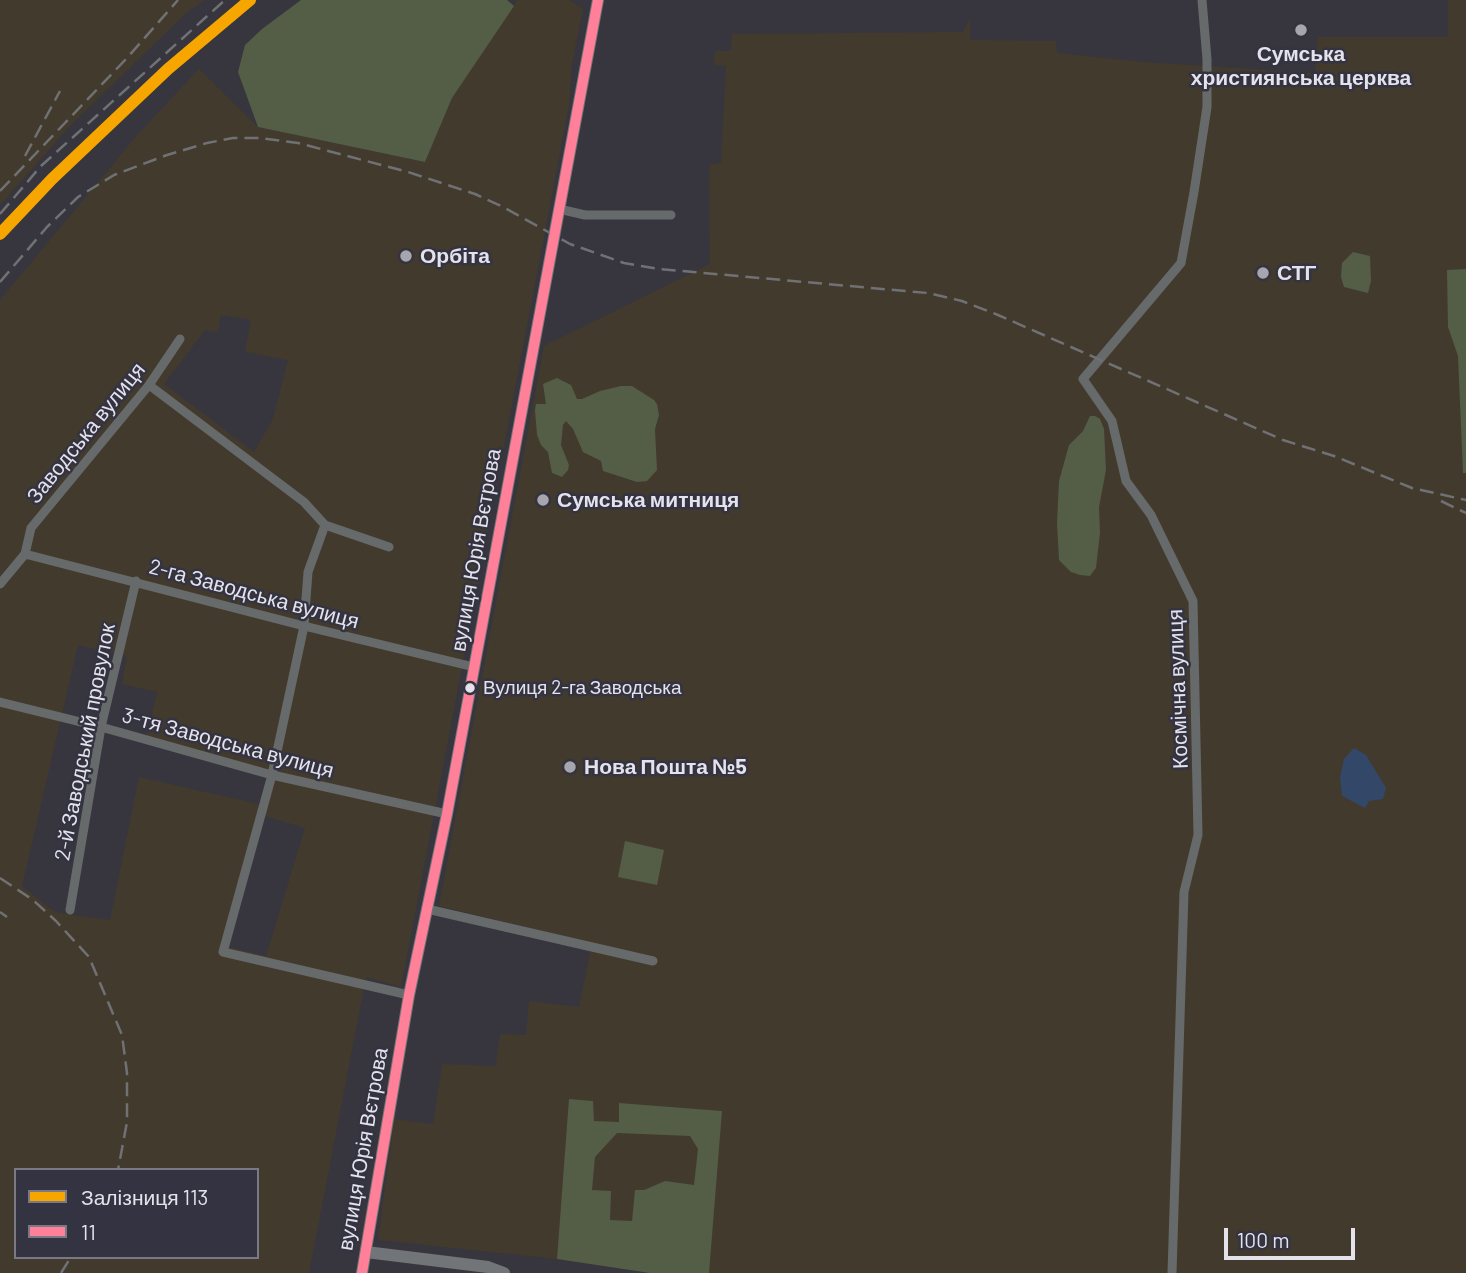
<!DOCTYPE html>
<meta charset="utf-8">
<style>
body{margin:0}
#map{position:relative;width:1466px;height:1273px;overflow:hidden;background:#37363e;font-family:Barlow,sans-serif}
canvas{display:block}
.legend{position:absolute;left:14px;top:1168px;width:245px;height:91px;box-sizing:border-box;background:#343341;border:2px solid #7a7985;margin:0;padding:9px 12px;list-style:none;font-size:21px;color:#e4e3ec}
.legend li{display:flex;align-items:center;gap:14px;height:35px}
.legend b{width:35px;border:2px solid #7a7985}
.scale{position:absolute;left:1224px;top:1228px;width:131px;height:32px;box-sizing:border-box;border:4px solid #e4e3ec;border-top:0;padding-left:9px;font-size:21px;line-height:24px;white-space:nowrap;color:#e4e3ec;-webkit-text-stroke:5px #343341;paint-order:stroke}
</style>
<div id="map">
<canvas width="1466" height="1273"></canvas>
<ul class="legend">
<li><b style="height:9px;background:#f7a600"></b>Залізниця 113</li>
<li><b style="height:9px;background:#ff8098"></b>11</li>
</ul>
<div class="scale">100 m</div>
</div>
<script>
const ctx = document.querySelector('canvas').getContext('2d');
ctx.lineJoin = 'round';
function fill(path, color) {
  ctx.fillStyle = color;
  ctx.fill(path, 'evenodd');
}
function poly(rows) {
  const path = new Path2D();
  for (const r of rows) {
    path.moveTo(r[0], r[1]);
    for (let i = 2; i < r.length; i += 2) path.lineTo(r[i], r[i + 1]);
  }
  return path;
}
function stroke(path, color, width, dash) {
  ctx.strokeStyle = color;
  ctx.lineWidth = width;
  ctx.lineCap = dash ? 'butt' : 'round';
  ctx.setLineDash(dash || []);
  ctx.stroke(path);
}
function drawText(font, color, halo, rows, align = 'center') {
  ctx.font = font + ' Barlow,sans-serif';
  ctx.lineWidth = 5;
  ctx.setLineDash([]);
  ctx.textBaseline = 'middle';
  ctx.strokeStyle = halo;
  ctx.fillStyle = color;
  for (const [text, x, y, turn = 0] of rows) {
    ctx.save();
    ctx.translate(x, y);
    ctx.rotate((+turn || 0) * Math.PI / 180);
    ctx.textAlign = isNaN(turn) ? turn : align;
    if (halo) ctx.strokeText(text, 0, 0);
    ctx.fillText(text, 0, 0);
    ctx.restore();
  }
}
const industrial = poly([
 [0,0,204,0,186,13,71,125,0,205],
 [517,0,569,0,583,9,572,63,569,105,401,987,366,977,309,1273,0,1273,0,300,139,133,199,69,258,127,425,162,452,98],
 [221,315,251,320,245,352,288,360,273,419,254,452,164,384,205,330,218,332],
 [78,645,127,656,122,684,157,692,146,739,272,776,263,805,139,777,110,920,59,913,52,910,22,886],
 [261,815,305,828,266,956,225,946],
 [16,1170,257,1170,257,1257,16,1257],
 [1448,0,1466,0,1466,1273,651,1273,557,1259,378,1240,394,1119,433,1124,442,1064,496,1066,500,1034,526,1035,529,1001,579,1007,592,943,439,906,544,346,710,264,709,165,721,163,726,66,714,65,715,51,731,51,732,34,963,32,970,18,970,40,1056,41,1057,53,1142,62,1315,73,1318,37,1448,37]
]);
const green = poly([
 [301,0,507,0,514,6,452,98,425,162,258,127,238,72,245,45,262,29],
 [1353,252,1370,256,1371,281,1368,293,1344,287,1341,277,1342,263],
 [1466,269,1466,473,1463,473,1458,356,1448,327,1447,270],
 [557,378,571,385,577,399,582,399,600,391,621,386,632,386,654,400,657,404,659,415,655,429,657,470,647,481,637,482,603,471,601,461,583,452,573,429,566,421,563,425,561,445,569,465,568,470,562,477,552,473,548,452,541,445,537,435,535,410,536,404,546,404,543,384],
 [1090,416,1095,416,1100,419,1104,429,1106,470,1099,507,1100,533,1096,568,1090,576,1080,575,1071,572,1059,560,1057,523,1059,481,1069,445,1083,431],
 [625,841,664,850,657,885,618,877],
 [569,1099,593,1101,594,1121,619,1122,619,1103,722,1111,709,1273,650,1273,557,1259],
 [617,1133,690,1136,698,1149,694,1185,665,1181,644,1190,635,1190,632,1221,610,1220,611,1191,592,1190,595,1157]
]);
const water = poly([
 [1354,748,1366,755,1386,788,1383,799,1369,801,1365,808,1342,796,1340,778,1344,759]
]);
const street = poly([
 [559,209,585,215,671,215],
 [149,385,304,502,325,525,389,547],
 [325,525,308,572,304,626,272,775,223,952,409,995],
 [25,554,304,626,474,667],
 [0,584,25,554,31,528,149,385,180,339],
 [0,702,101,727,272,775,447,814],
 [427,909,653,961],
 [70,910,101,727,136,581],
 [1172,1273,1184,892,1198,835,1193,601,1151,515,1126,481,1112,421,1083,379,1181,263,1194,192,1207,107,1207,59,1202,0]
]);
const secondary = poly([
 [366,1252,488,1267,504,1273],
 [362,1273,409,995,447,814,598,0]
]);
const rail = poly([
 [25,156,60,91],
 [0,191,127,58,178,0],
 [0,214,41,166,225,0],
 [0,282,47,227,78,197,114,175,167,155,207,143,233,138,259,138,298,143,408,172,475,194,503,207,570,244,624,263,659,269,928,293,962,301,998,315,1283,440,1334,456,1412,488,1466,500],
 [1441,501,1466,513],
 [0,878,33,900,56,921,89,957,122,1035,127,1073,127,1122,118,1170],
 [0,912,7,917],
 [61,1273,71,1257]
]);
const bus1 = poly([
 [362,1273,409,995,447,814,598,0]
]);
const rail1 = poly([
 [0,234,52,179,168,69,250,0]
]);
const markers = [
 [1301,30,7,"#a7a6af"],
 [406,256,7,"#a7a6af"],
 [1263,273,7,"#a7a6af"],
 [543,500,7,"#a7a6af"],
 [470,688,6,"#e4e3ec"],
 [570,767,7,"#a7a6af"]
];
const busNames = [
 ["Вулиця 2-га Заводська",483,688]
];
const poiNames = [
 ["Сумська",1301,54,"center"],
 ["християнська церква",1301,78,"center"],
 ["Орбіта",420,256],
 ["СТГ",1277,273],
 ["Сумська митниця",557,500],
 ["Нова Пошта №5",584,767]
];
const streetNames = [
 ["Заводська вулиця",86,433,-51],
 ["вулиця Юрія Вєтрова",476,550,-80],
 ["2-га Заводська вулиця",254,594,15],
 ["Космічна вулиця",1178,689,-92],
 ["2-й Заводський провулок",85,742,-79],
 ["3-тя Заводська вулиця",228,743,15],
 ["вулиця Юрія Вєтрова",363,1149,-80]
];
fill(industrial, '#433a2e');
fill(green, '#545d46');
fill(water, '#334769');
stroke(street, '#676a6b', 9);
stroke(secondary, '#727577', 12);
stroke(rail, '#707174', 2.5, [14, 7]);
stroke(bus1, '#ff8098', 10);
stroke(rail1, '#f7a600', 12);
for (const [x, y, r, color] of markers) {
  const dot = new Path2D();
  dot.arc(x, y, r, 0, 2 * Math.PI);
  ctx.fillStyle = color;
  ctx.fill(dot);
  stroke(dot, '#343341', 2.5);
}
drawText('19px', '#e4e3ec', '#343341', busNames, 'left');
drawText('bold 21px', '#e4e3ec', '#343341', poiNames, 'left');
drawText('21px', '#e4e3ec', '#343341', streetNames);
</script>
